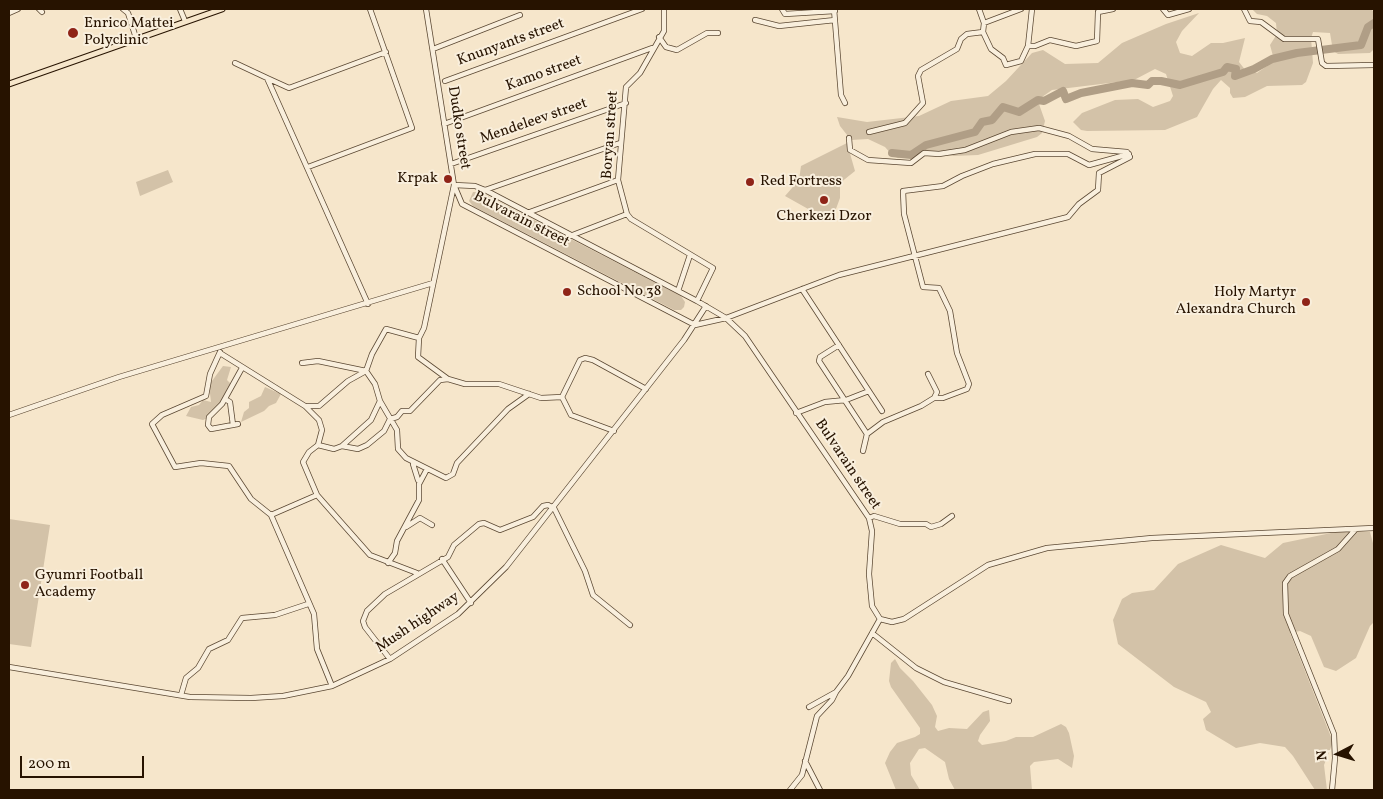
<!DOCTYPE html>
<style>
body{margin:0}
#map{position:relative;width:1383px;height:799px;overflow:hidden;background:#f6e6cb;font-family:Vollkorn,serif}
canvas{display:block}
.frame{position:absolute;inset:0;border:10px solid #271300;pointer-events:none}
.north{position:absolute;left:1313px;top:729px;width:50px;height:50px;-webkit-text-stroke:4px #f9efdd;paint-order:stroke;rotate:265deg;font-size:14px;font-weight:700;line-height:20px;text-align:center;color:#271300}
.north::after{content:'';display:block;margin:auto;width:18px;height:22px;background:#271300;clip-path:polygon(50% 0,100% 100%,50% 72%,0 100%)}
.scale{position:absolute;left:20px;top:756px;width:124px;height:22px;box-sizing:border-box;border:2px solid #271300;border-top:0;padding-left:6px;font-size:15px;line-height:18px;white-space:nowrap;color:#271300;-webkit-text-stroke:4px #f9efdd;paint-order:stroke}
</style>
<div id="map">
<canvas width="1383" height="799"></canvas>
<div class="frame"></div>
<div class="north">N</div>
<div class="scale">200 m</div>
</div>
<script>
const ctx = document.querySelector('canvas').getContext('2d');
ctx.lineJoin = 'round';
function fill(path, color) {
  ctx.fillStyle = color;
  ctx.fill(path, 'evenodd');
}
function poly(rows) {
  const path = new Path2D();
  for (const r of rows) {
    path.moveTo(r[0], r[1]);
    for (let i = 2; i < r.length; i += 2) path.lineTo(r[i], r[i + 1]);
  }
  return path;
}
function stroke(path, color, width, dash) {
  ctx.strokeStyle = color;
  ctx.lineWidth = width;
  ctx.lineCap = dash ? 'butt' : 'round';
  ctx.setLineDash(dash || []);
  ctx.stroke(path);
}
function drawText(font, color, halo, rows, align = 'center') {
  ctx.font = font + ' Vollkorn,serif';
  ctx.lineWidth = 4;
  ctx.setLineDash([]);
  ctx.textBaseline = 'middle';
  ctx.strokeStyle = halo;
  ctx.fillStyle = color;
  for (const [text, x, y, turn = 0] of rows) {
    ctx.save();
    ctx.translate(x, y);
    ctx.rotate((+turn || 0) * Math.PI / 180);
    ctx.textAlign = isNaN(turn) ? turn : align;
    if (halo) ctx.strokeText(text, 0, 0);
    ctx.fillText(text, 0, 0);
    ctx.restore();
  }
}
const green = poly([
 [1252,9,1371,9,1374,12,1374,49,1370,53,1338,54,1333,51,1330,33,1313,32,1311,38,1313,63,1306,82,1302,85,1267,86,1245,97,1233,98,1230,93,1230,88,1221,80,1213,89,1197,117,1165,130,1087,131,1081,130,1073,122,1082,113,1115,100,1138,99,1153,107,1170,101,1173,96,1166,74,1155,69,1134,80,1052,90,1042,97,1039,104,1045,121,1042,133,1037,137,978,155,953,156,935,153,898,158,893,156,885,147,868,139,851,140,840,126,837,117,867,122,919,116,951,101,988,96,1006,81,1032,53,1043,50,1065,64,1098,63,1122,43,1166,24,1199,13,1182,31,1176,42,1180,53,1192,56,1211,43,1223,43,1245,38,1239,62,1246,71,1257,73,1267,66,1273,56,1270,45,1277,34,1276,23,1267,16,1257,14],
 [847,143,855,171,840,183,840,198,833,217,826,219,785,196,799,180,801,166],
 [168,170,173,182,140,196,136,182],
 [473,192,480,192,681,296,685,302,684,307,681,310,674,310,473,206,469,201],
 [223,366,231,367,227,380,231,384,218,406,208,418,203,420,186,416,191,407,199,405,203,400,211,402,209,385],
 [265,387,281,394,276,403,269,406,264,411,241,422,244,412,249,408,249,402,261,396],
 [9,519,50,525,31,647,9,644],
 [1336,532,1370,532,1374,547,1374,622,1370,626,1356,658,1336,671,1324,667,1311,636,1300,631,1290,633,1333,742,1324,765,1327,790,1315,790,1293,756,1285,747,1260,743,1236,748,1206,730,1203,719,1211,712,1206,702,1174,687,1118,644,1113,620,1122,599,1132,593,1154,590,1178,564,1221,545,1265,558,1283,543],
 [895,659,900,668,913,681,932,705,937,716,935,727,938,731,949,728,967,729,983,712,989,710,990,721,980,735,978,741,982,745,1006,741,1016,737,1033,737,1061,724,1066,727,1069,733,1074,756,1072,768,1058,759,1034,762,1030,766,1032,790,955,790,949,779,945,762,925,748,919,749,910,763,911,775,920,790,896,790,885,763,890,752,897,743,915,737,920,734,920,728,891,687,889,681,891,663]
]);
const river = poly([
 [892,153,911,155,926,145,975,132,982,122,992,120,1003,107,1019,112,1038,100,1044,101,1063,91,1066,99,1081,93,1132,83,1148,85,1152,81,1161,81,1180,85,1223,72,1227,67,1236,69,1235,76,1254,69,1272,59,1297,53,1361,45,1368,27,1374,23]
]);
const minor = poly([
 [39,9,42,12],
 [123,9,128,13,136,38],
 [180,9,185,21],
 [426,9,454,185,424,328,419,338,418,357,448,379],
 [664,9,664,31,640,73,626,87,618,180,627,214,631,219,713,268,697,301],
 [782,9,785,14,835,11],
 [834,9,841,95,845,103],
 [979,9,984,23,983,32,991,49,1003,58,1006,65,1021,61,1028,46],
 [1032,9,1028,46,1035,46,1050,40,1076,46,1097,41,1098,12],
 [1163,9,1168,15,1189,9],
 [1244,9,1250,21,1261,22,1284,39,1318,39,1322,63,1326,66,1374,65],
 [1098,12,1113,9],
 [9,13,18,9],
 [755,20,779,26,835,20],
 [984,23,1021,9],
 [659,37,666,47,677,50,707,33,718,33],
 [433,49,520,15],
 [235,63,267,78,368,304],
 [267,78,289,88,386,52],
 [445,81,642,9],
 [444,124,652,48],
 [869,132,905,123,923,103,918,76,921,70,957,49,961,39,967,34,983,32],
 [451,164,626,103],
 [308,167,412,128,370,9],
 [454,185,462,204,695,325,726,318,839,275,1068,217,1079,204,1098,190,1099,173,1130,157,1127,152,1092,149,1069,136,1039,128,1011,132,965,150,939,154,924,153,911,163,868,160,850,150,849,138],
 [454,185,475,186,485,190,697,301,726,318,745,336,869,518,872,531,869,574,872,606,880,619],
 [485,190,620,143],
 [527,213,618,180],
 [570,236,627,214],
 [802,289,882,411],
 [678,291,690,255],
 [839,345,820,357,819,361,867,434,863,451],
 [220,352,210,374,206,396,162,415,152,424,175,467,201,463,229,466,251,499,271,515],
 [220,353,305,406,319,420,322,430,318,445,309,452,303,462,317,495,370,555,417,573],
 [302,363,318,361,366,371,348,381,319,406,307,406],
 [928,374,937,392,934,398],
 [562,397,580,360,585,358,593,360,646,389],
 [225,399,230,402,233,425],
 [380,401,397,430,398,449,406,458,446,478,453,474,457,463,508,409,529,394],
 [796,413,825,402,846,400,869,391],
 [9,415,119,377,433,283],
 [238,424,211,429,208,425,209,417,222,404,242,368],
 [867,434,883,422,921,406,934,398,943,398,967,389,969,384,957,353,950,311,939,288,923,287,904,214,903,191,943,186,962,176,993,164,1035,154,1068,154,1089,165,1129,154],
 [318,445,334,449,342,446,371,420,380,401,375,384,366,371,372,354,386,329,419,338],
 [342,446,358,449,367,445,384,431,390,419,397,417,402,411,410,411,440,380,448,379,465,384,499,384,541,398,562,397,571,415,614,431],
 [413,464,418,480],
 [317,495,271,515,314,614,317,649,332,686],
 [869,518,874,516,900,524,926,524,931,527,941,524,952,516],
 [406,527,420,518,432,525],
 [442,559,471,603],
 [388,563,395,553,397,541,419,500,419,484,427,469],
 [880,619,892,622,904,619,988,565,1047,548,1152,538,1374,528],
 [872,633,916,668,944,682,1009,701],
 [390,659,365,627,363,621,367,611,385,594,448,557,454,545,479,524,484,523,500,530,533,517,543,506,548,505,554,508,585,571,593,595,630,625],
 [9,667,190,697,251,698,283,696,332,686,390,659,458,614,506,567,684,340,706,306],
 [181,695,186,678,198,668,209,649,228,640,242,618,275,615,308,604],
 [809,707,836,692,848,676,880,619],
 [805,761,820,790],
 [790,790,802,775,817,716,832,700,836,692],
 [1332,790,1335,758,1334,734,1286,614,1285,583,1290,576,1338,549,1355,530]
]);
const major = poly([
 [9,84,222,9]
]);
const markers = [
 [73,33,6,"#8f2418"],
 [448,179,5,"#8f2418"],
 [750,182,5,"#8f2418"],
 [824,200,5,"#8f2418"],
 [567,292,5,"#8f2418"],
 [1306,302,5,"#8f2418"],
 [25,585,5,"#8f2418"]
];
const poiNames = [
 ["Enrico Mattei",84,24],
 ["Polyclinic",84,41],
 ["Krpak",438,179,"right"],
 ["Red Fortress",760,182],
 ["Cherkezi Dzor",824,217,"center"],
 ["School No 38",577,292],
 ["Holy Martyr",1296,293,"right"],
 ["Alexandra Church",1296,310,"right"],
 ["Gyumri Football",35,576],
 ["Academy",35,593]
];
const streetNames = [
 ["Knunyants street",511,43,-20],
 ["Kamo street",544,74,-20],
 ["Mendeleev street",534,122,-19],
 ["Dudko street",458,128,81],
 ["Boryan street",611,135,-86],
 ["Bulvarain street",521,220,27],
 ["Bulvarain street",847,465,56],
 ["Mush highway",418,623,-34]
];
fill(green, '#d3c2a8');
stroke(river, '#b09e86', 8);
stroke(minor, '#5b4833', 6);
stroke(major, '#271300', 7);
stroke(minor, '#f9efdd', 4.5);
stroke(major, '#f6e6cb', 5);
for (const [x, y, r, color] of markers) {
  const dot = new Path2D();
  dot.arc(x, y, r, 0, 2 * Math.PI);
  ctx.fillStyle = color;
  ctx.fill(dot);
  stroke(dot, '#f9efdd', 2);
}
drawText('15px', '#271300', '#f9efdd', poiNames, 'left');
drawText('15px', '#271300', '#f9efdd', streetNames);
</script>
